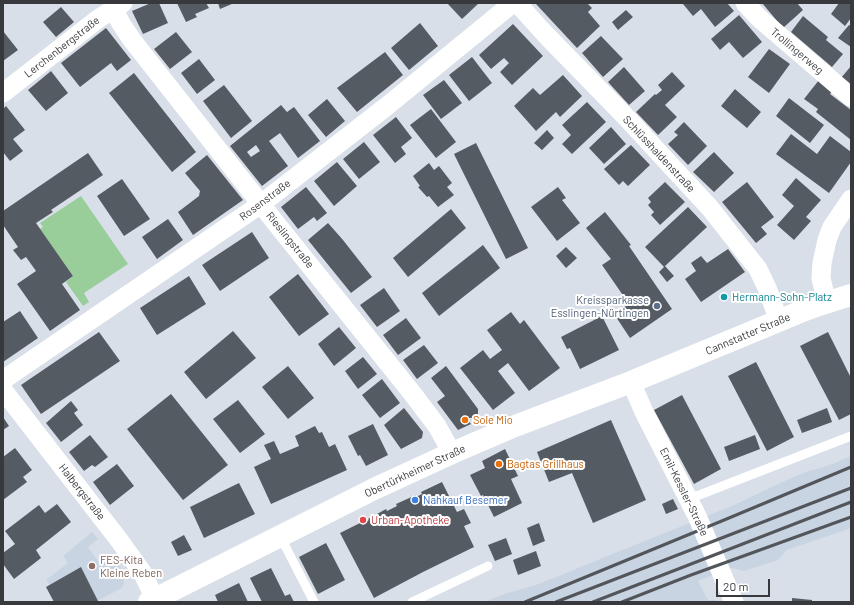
<!DOCTYPE html>
<meta charset="utf-8">
<style>
body{margin:0}
#map{position:relative;width:854px;height:605px;overflow:hidden;background:#d8dfe8;font-family:Barlow,sans-serif}
canvas{display:block}
.frame{position:absolute;inset:0;border:4px solid #37393d;pointer-events:none}
.scale{position:absolute;left:716px;top:579px;width:54px;height:18px;box-sizing:border-box;border:2px solid #37393d;border-top:0;padding-left:5px;font-size:12px;line-height:14px;white-space:nowrap;color:#37393d;-webkit-text-stroke:3px #fff;paint-order:stroke}
</style>
<div id="map">
<canvas width="854" height="605"></canvas>
<div class="frame"></div>
<div class="scale">20 m</div>
</div>
<script>
const ctx = document.querySelector('canvas').getContext('2d');
ctx.lineJoin = 'round';
function fill(path, color) {
  ctx.fillStyle = color;
  ctx.fill(path, 'evenodd');
}
function poly(rows) {
  const path = new Path2D();
  for (const r of rows) {
    path.moveTo(r[0], r[1]);
    for (let i = 2; i < r.length; i += 2) path.lineTo(r[i], r[i + 1]);
  }
  return path;
}
function stroke(path, color, width, dash) {
  ctx.strokeStyle = color;
  ctx.lineWidth = width;
  ctx.lineCap = dash ? 'butt' : 'round';
  ctx.setLineDash(dash || []);
  ctx.stroke(path);
}
function drawText(font, color, halo, rows, align = 'center') {
  ctx.font = font + ' Barlow,sans-serif';
  ctx.lineWidth = 4;
  ctx.setLineDash([]);
  ctx.textBaseline = 'middle';
  ctx.strokeStyle = halo;
  ctx.fillStyle = color;
  for (const [text, x, y, turn = 0] of rows) {
    ctx.save();
    ctx.translate(x, y);
    ctx.rotate((+turn || 0) * Math.PI / 180);
    ctx.textAlign = isNaN(turn) ? turn : align;
    if (halo) ctx.strokeText(text, 0, 0);
    ctx.fillText(text, 0, 0);
    ctx.restore();
  }
}
const built = poly([
 [851,456,851,528,787,550,778,560,744,571,731,568,698,581,708,600,717,600,718,602,485,602,504,594,536,585,734,505,780,483,806,472,830,465],
 [92,532,98,539,88,547,100,564,109,558,113,558,121,568,124,573,124,583,122,588,95,602,54,602,46,587,50,585,46,580,68,563,63,556]
]);
const green = poly([
 [81,196,128,264,84,293,89,302,83,306,66,282,73,276,40,229,43,227,40,223]
]);
const building = poly([
 [151,3,159,3,168,23,143,34,132,11],
 [177,3,206,3,209,8,195,14,197,17,186,22],
 [218,3,234,3,220,9],
 [447,3,479,3,462,19],
 [536,3,587,3,592,8,588,12,600,26,577,48,536,4],
 [685,3,727,3,734,11,715,27,701,9,693,16,683,4],
 [762,3,797,3,803,10,783,28],
 [839,3,851,3,851,18,845,26,831,14],
 [61,7,74,22,56,37,43,22],
 [626,10,633,17,618,30,612,22],
 [739,15,762,42,743,58,729,42,720,50,711,39],
 [803,16,828,37,826,40,843,54,832,67,791,32],
 [420,23,438,46,409,70,391,48],
 [513,24,543,56,512,85,500,72,509,63,504,58,491,69,479,55],
 [849,25,851,26,851,47,838,38],
 [106,28,131,60,117,71,111,63,80,87,61,63],
 [3,31,18,50,3,61],
 [176,32,192,52,170,69,154,49],
 [601,36,623,59,603,77,582,53],
 [769,49,790,64,769,93,748,77],
 [385,52,403,75,357,112,337,88],
 [472,57,492,83,469,101,449,75],
 [199,59,215,80,197,94,181,73],
 [851,66,851,86,841,78],
 [624,67,645,91,629,105,608,82],
 [51,71,68,93,46,111,28,90],
 [672,72,685,86,665,105,677,117,658,135,636,112,655,94,656,95,662,90,658,85],
 [134,73,196,152,172,172,109,93],
 [563,75,582,96,560,117,556,112,536,131,514,106,533,88,540,95],
 [444,80,462,103,441,119,423,95],
 [819,80,833,90,830,94,851,110,851,140,816,112,818,109,804,99],
 [224,85,252,121,231,138,203,101],
 [735,89,761,112,747,128,721,106],
 [789,98,824,125,810,143,776,116],
 [327,99,345,121,326,137,308,115],
 [587,102,606,122,572,154,562,144,571,135,562,125],
 [281,105,287,112,294,107,320,141,298,158,280,133,269,141,288,166,262,186,230,146],
 [256,145,260,151,251,157,247,152],
 [6,106,25,130,13,139,23,151,10,161,3,152,3,109],
 [431,109,456,142,436,158,410,125],
 [396,117,412,138,401,147,406,154,395,163,373,135],
 [684,122,707,146,688,165,668,144,678,135,674,132],
 [611,127,626,144,604,164,589,148],
 [547,130,554,138,542,150,534,143],
 [791,134,817,154,830,136,851,152,851,162,829,193,776,154],
 [364,142,380,162,359,179,343,159],
 [476,143,528,248,506,259,454,154],
 [631,145,650,165,628,186,623,181,619,185,604,169],
 [714,152,734,173,714,192,693,172],
 [88,153,103,175,51,210,53,212,36,223,73,276,62,284,80,310,50,331,17,284,36,271,26,257,21,260,13,250,18,247,3,225,3,211],
 [207,155,243,200,193,235,178,212,199,196,200,191,185,173],
 [337,162,357,186,334,206,314,181],
 [429,163,434,170,439,166,452,183,447,187,454,195,438,207,429,196,427,197,418,187,420,186,413,176],
 [796,178,821,200,806,217,811,221,794,240,777,225,794,206,782,195],
 [122,179,150,219,124,236,97,196],
 [665,182,685,202,660,225,651,215,654,212,648,205,651,202,648,198],
 [747,182,774,217,761,227,767,234,756,243,722,202],
 [306,187,327,213,317,221,314,217,298,229,281,207],
 [558,187,566,198,562,200,580,223,557,241,531,207],
 [688,207,707,227,665,266,674,276,667,282,659,272,664,267,645,247],
 [451,209,466,228,408,277,393,258],
 [605,212,631,245,629,246,672,309,630,338,614,314,629,304,602,265,611,259,586,228],
 [168,219,183,240,157,259,142,237],
 [328,223,343,240,372,277,351,293,308,240],
 [252,232,269,258,220,291,202,265],
 [483,245,500,268,439,316,422,293],
 [566,247,577,258,566,268,556,256],
 [728,249,745,272,701,302,685,279,696,271,691,263,701,256,707,263],
 [298,274,329,314,299,336,269,297],
 [189,276,206,304,157,335,140,308],
 [384,288,400,311,377,327,360,305],
 [20,311,38,338,3,362,3,322],
 [511,312,520,324,524,320,560,368,529,391,508,363,498,371,515,393,493,410,460,368,483,350,490,359,502,350,487,330],
 [602,316,619,350,580,369,570,348,567,349,561,337],
 [406,318,421,338,398,355,383,335],
 [339,327,356,348,334,366,318,344],
 [233,331,256,358,206,399,184,372],
 [99,332,120,361,41,414,21,385],
 [828,332,851,378,851,414,839,420,800,346],
 [424,345,438,363,417,379,403,360],
 [363,357,377,374,358,389,345,371],
 [756,362,794,437,767,451,728,376],
 [288,366,314,398,288,419,262,387],
 [446,366,478,409,478,414,474,418,469,418,468,416,465,417,471,424,458,430,437,402,445,396,431,378],
 [382,379,400,403,380,418,362,395],
 [171,394,228,465,183,500,127,429],
 [682,395,721,469,694,484,654,410],
 [238,400,265,434,240,453,213,419],
 [71,401,78,410,74,413,83,425,61,442,46,423],
 [404,408,423,432,422,438,401,449,384,425],
 [827,408,832,422,802,433,797,420],
 [3,417,9,426,3,430],
 [611,420,646,500,593,523,572,473,549,482,537,452],
 [373,424,388,455,366,466,360,455,358,456,348,436],
 [315,426,319,433,322,432,329,447,335,444,347,470,271,504,254,467,271,459,264,445,274,441,280,454,299,446,295,436],
 [90,435,108,457,95,467,92,465,84,471,69,452],
 [755,435,760,449,729,461,724,447],
 [15,448,32,470,23,477,27,482,3,500,3,457],
 [505,449,518,476,511,479,522,503,494,517,483,495,481,496,470,475,485,468,482,461],
 [117,464,134,486,110,505,93,482],
 [442,482,457,512,464,509,471,523,464,526,474,547,423,572,374,598,340,533,362,522,362,523,369,520,368,519,386,509,387,511,397,506,396,504,416,495,416,497,422,494,421,492],
 [239,483,255,514,204,538,190,507],
 [673,499,678,509,666,514,662,504],
 [57,504,71,522,36,550,41,558,14,579,3,564,3,553,15,544,5,531,39,505,45,513],
 [539,523,545,541,533,546,527,528],
 [184,535,192,550,178,556,171,542],
 [506,538,512,554,495,561,488,545],
 [326,543,345,580,318,594,299,557],
 [536,551,541,566,518,575,513,560],
 [81,567,98,601,95,602,54,602,46,587],
 [271,568,285,596,290,594,294,602,262,602,250,578],
 [239,583,248,602,218,602,215,595],
 [792,598,812,600,812,602,792,602]
]);
const lane = poly([
 [689,499,851,436],
 [280,536,314,602],
 [412,602,488,566]
]);
const street = poly([
 [517,3,545,34,625,116,710,208,758,269,767,288,779,321],
 [745,3,759,18,851,97],
 [113,9,122,25,132,40,275,222,412,393,437,426,452,453],
 [3,93,98,19,123,3],
 [827,302,824,291,821,278,822,263,827,240,832,227,851,199],
 [3,380,261,204,387,106,513,3],
 [631,382,644,412,697,516,734,602],
 [3,390,119,540,142,572,155,599]
]);
const secondary = poly([
 [149,602,376,488,452,453,515,426,631,382,800,312,819,305,851,295]
]);
const rail = poly([
 [525,602,729,518,851,467],
 [556,602,851,488],
 [593,602,851,502],
 [622,602,691,575,851,517]
]);
const markers = [
 [724,297,4,"#0f9aa8"],
 [657,306,4,"#5c6f8a"],
 [465,420,4,"#e8710a"],
 [499,464,4,"#e8710a"],
 [415,500,4,"#3f7fe0"],
 [363,520,4,"#e0444e"],
 [92,566,4,"#8d6e63"]
];
const streetNames = [
 ["Lerchenbergstraße",62,47,-38],
 ["Trollingerweg",797,51,40],
 ["Schlüsshaldenstraße",659,154,47],
 ["Rosenstraße",265,200,-37],
 ["Rieslingstraße",290,240,51],
 ["Cannstatter Straße",748,334,-23],
 ["Obertürkheimer Straße",415,471,-25],
 ["Halbergstraße",82,492,52],
 ["Emil-Kessler-Straße",684,492,64]
];
const cultureNames = [
 ["Hermann-Sohn-Platz",732,297]
];
const serviceNames = [
 ["Kreissparkasse",649,300],
 ["Esslingen-Nürtingen",649,313]
];
const foodNames = [
 ["Sole Mio",473,420],
 ["Bagtas Grillhaus",507,464]
];
const shopNames = [
 ["Nahkauf Besemer",423,500]
];
const healthNames = [
 ["Urban-Apotheke",371,520]
];
const educationNames = [
 ["FES-Kita",100,560],
 ["Kleine Reben",100,573]
];
fill(built, '#c9d4e3');
fill(green, '#99ce9b');
fill(building, '#555b62');
stroke(lane, '#fff', 9);
stroke(street, '#fff', 19);
stroke(secondary, '#fff', 22);
stroke(rail, '#52555a', 3);
for (const [x, y, r, color] of markers) {
  const dot = new Path2D();
  dot.arc(x, y, r, 0, 2 * Math.PI);
  ctx.fillStyle = color;
  ctx.fill(dot);
  stroke(dot, '#fff', 1.5);
}
drawText('11px', '#37393d', '#fff', streetNames);
drawText('11px', '#0d838f', '#fff', cultureNames, 'left');
drawText('11px', '#4e5e75', '#fff', serviceNames, 'right');
drawText('11px', '#c56008', '#fff', foodNames, 'left');
drawText('11px', '#366cbe', '#fff', shopNames, 'left');
drawText('11px', '#be3a42', '#fff', healthNames, 'left');
drawText('11px', '#785e54', '#fff', educationNames, 'left');
</script>
